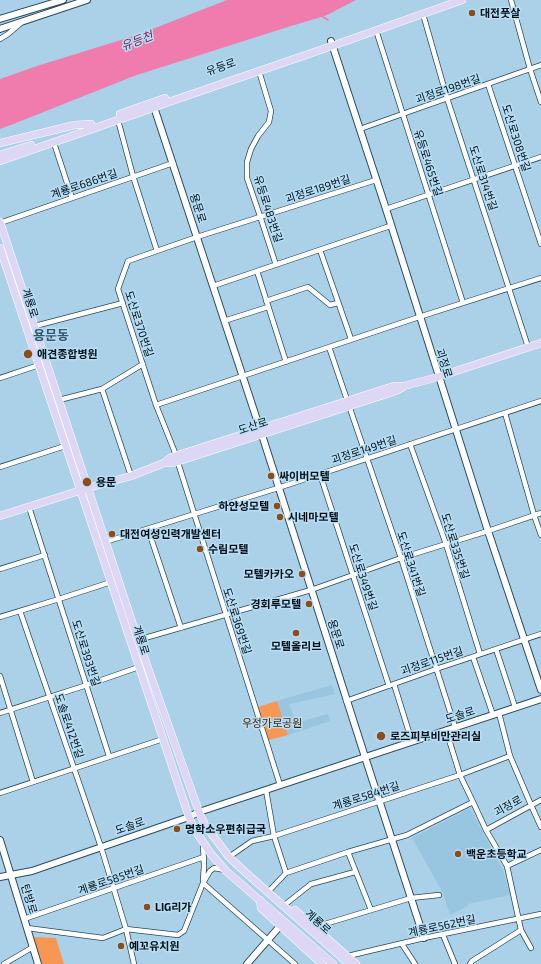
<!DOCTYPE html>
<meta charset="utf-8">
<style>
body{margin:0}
canvas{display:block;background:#abd1e8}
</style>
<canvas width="541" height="964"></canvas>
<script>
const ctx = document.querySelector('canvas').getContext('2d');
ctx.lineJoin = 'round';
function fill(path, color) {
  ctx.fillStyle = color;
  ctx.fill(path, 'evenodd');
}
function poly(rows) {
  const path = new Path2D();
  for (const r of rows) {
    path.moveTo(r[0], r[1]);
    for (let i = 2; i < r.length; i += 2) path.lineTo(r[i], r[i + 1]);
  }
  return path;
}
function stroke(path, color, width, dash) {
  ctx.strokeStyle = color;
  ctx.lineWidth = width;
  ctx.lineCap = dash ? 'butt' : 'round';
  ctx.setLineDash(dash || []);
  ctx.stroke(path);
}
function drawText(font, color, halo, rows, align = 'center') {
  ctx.font = font + ' "Exo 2","Noto Sans KR",sans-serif';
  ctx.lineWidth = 3;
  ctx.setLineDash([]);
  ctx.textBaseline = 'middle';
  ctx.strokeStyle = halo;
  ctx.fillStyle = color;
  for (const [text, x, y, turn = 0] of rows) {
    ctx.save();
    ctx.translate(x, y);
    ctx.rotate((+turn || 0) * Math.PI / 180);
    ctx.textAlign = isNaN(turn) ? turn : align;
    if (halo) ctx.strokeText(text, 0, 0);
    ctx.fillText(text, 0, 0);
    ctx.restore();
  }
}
const built = poly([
 [332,685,335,694,289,704,296,723,328,714,330,721,288,735,277,701],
 [470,808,503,870,510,895,468,904,468,906,450,915,443,893,412,838]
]);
const green = poly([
 [277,701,288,735,269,740,264,737,258,707],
 [32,937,56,938,64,964,40,964]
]);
const water = poly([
 [227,0,356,0,325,16,291,26,134,76,21,121,0,129,0,79,37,66,137,35]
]);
const stream = poly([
 [323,17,328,20]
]);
const street = poly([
 [511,0,530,69,541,102],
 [423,14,447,98,528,347],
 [376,30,463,303],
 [0,39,8,34,21,23],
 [259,71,271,111,269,122,258,136,251,149,247,162,247,178,260,216,276,265],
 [488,84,541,244],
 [118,120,133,176,157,251],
 [360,129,541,65],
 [54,143,72,198],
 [386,209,541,157],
 [0,223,173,163],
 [320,250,351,339],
 [257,271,286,362],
 [213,286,390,226],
 [266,301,308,287,330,305,338,303],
 [224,321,268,307],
 [35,326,123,303],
 [329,347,401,558,455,727],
 [0,378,39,365],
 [102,389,131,476],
 [59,400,102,389,143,364],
 [156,405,419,317,541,278],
 [505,413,534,515,541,535],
 [410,444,446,544,480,654],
 [0,467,65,446],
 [320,474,389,686],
 [29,507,109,756],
 [148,529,181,628],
 [105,542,278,488,541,401],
 [0,569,45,555],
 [20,611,101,847,126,929,134,964],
 [0,617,59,599,111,582],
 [138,640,311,590,401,558,488,531,541,513],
 [496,649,515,707],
 [473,657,493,715],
 [0,676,33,782],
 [394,684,412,742],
 [346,701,436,669,541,634],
 [0,713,87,685,139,667],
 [499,713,510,756,531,805,541,827],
 [446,730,460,775,473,802,486,830,507,866,521,930,531,948],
 [280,785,174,450,156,405,118,289,128,261,197,237,376,180],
 [266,790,274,836,286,873],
 [0,793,163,739],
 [486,830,541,800],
 [203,843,204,866,203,881],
 [348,852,371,910],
 [229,857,252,841,274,836,460,775,510,756],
 [507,866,541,850],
 [203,883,295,964],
 [268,892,286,873,348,852,407,835,473,802],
 [287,903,311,884,355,872],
 [24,919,204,857],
 [315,927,411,898,439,895],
 [27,928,103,938,126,929,178,935,184,931,203,883,210,871,214,868,225,870],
 [443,935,455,964],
 [402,944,415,964],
 [348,956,424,938,541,914],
 [4,964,33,947],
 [470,964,472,961,521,930]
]);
const secondary = poly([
 [0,19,63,0],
 [0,29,87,0],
 [331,41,386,209,488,531,541,690],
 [153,104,262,435,365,757,424,938],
 [0,840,38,964],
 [0,877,32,871,189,817,199,812,541,699],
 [247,964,280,926]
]);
const primary = poly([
 [120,114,165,98],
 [0,143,75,125,91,124],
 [0,155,31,145],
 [0,161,118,120,150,109,163,104,332,46,462,0],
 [0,222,138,640,199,812,205,825,229,857,244,871,349,964],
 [0,248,189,817,193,827,211,854,226,871,333,964],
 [164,463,173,463,396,391,403,387],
 [0,516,88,488,131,476,164,463,170,458,175,456,394,386,404,386,438,377,541,343],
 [260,900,261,908,322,964],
 [295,910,356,964]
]);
const markers = [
 [472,13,4,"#8d4c18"],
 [28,354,5,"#8d4c18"],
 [271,476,4,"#8d4c18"],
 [87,482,5,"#8d4c18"],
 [277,506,4,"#8d4c18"],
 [280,517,4,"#8d4c18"],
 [112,534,4,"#8d4c18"],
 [200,549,4,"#8d4c18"],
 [302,574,4,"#8d4c18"],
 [309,604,4,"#8d4c18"],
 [296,633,4,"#8d4c18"],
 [381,736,5,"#8d4c18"],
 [177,829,4,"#8d4c18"],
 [458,854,4,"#8d4c18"],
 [147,907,4,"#8d4c18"],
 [121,946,4,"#8d4c18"]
];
const poiNames = [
 ["대전풋살",480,13],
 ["애견종합병원",37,354],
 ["싸이버모텔",279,476],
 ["용문",96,482],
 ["하얀성모텔",269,506,"right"],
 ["시네마모텔",288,517],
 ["대전여성인력개발센터",120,534],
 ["수림모텔",208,549],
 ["모텔카카오",294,574,"right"],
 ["경회루모텔",301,604,"right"],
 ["모텔올리브",296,646,"center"],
 ["로즈피부비만관리실",390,736],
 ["명학소우편취급국",185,829],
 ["백운초등학교",466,854],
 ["LIG리가",155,907],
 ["예꼬유치원",129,946]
];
const streetNames = [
 ["유등로",221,67,-19],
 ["괴정로198번길",448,89,-19],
 ["도산로308번길",516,138,72],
 ["유등로465번길",428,163,72],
 ["도산로314번길",483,178,72],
 ["계룡로686번길",84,184,-19],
 ["괴정로189번길",318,189,-18],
 ["용문로",198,208,72],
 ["유등로483번길",268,209,72],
 ["계룡로",30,303,72],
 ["도산로370번길",139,324,72],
 ["괴정로",444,363,72],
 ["도산로",253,426,-18],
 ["괴정로149번길",364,450,-18],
 ["도산로335번길",455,546,72],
 ["도산로341번길",411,564,72],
 ["도산로349번길",363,577,72],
 ["도산로369번길",237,621,72],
 ["용문로",336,634,72],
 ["계룡로",141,640,72],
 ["도산로393번길",86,653,72],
 ["괴정로115번길",432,661,-19],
 ["도솔로",460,715,-18],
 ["도솔로412번길",69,726,71],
 ["계룡로584번길",366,796,-18],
 ["괴정로",508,806,-29],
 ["도솔로",130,826,-19],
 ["계룡로585번길",111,880,-19],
 ["탄방로",29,899,73],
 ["계룡로",318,922,42],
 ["계룡로562번길",442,926,-12]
];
const parkNames = [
 ["우정가로공원",272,723]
];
const waterNames = [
 ["유등천",137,41,-21]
];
const quarterNames = [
 ["용문동",51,336]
];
fill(built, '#98c5e0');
fill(green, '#f69753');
fill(water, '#f07cae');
stroke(stream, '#f07cae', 1.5);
stroke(street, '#294b5f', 6);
stroke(secondary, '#294b5f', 8);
stroke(primary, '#fff', 8);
stroke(street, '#fff', 4.5);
stroke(secondary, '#fff', 6);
stroke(primary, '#ddd7f5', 7);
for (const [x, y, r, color] of markers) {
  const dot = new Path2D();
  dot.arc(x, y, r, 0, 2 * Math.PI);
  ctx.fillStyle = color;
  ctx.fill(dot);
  stroke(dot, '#b7def5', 1.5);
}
drawText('bold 11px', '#020e16', '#b7def5', poiNames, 'left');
drawText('11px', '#020e16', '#b7def5', streetNames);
drawText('11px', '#451e00', '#b7def5', parkNames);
drawText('italic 12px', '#811a4f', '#b7def5', waterNames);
drawText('bold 13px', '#35576b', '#b7def5', quarterNames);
</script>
